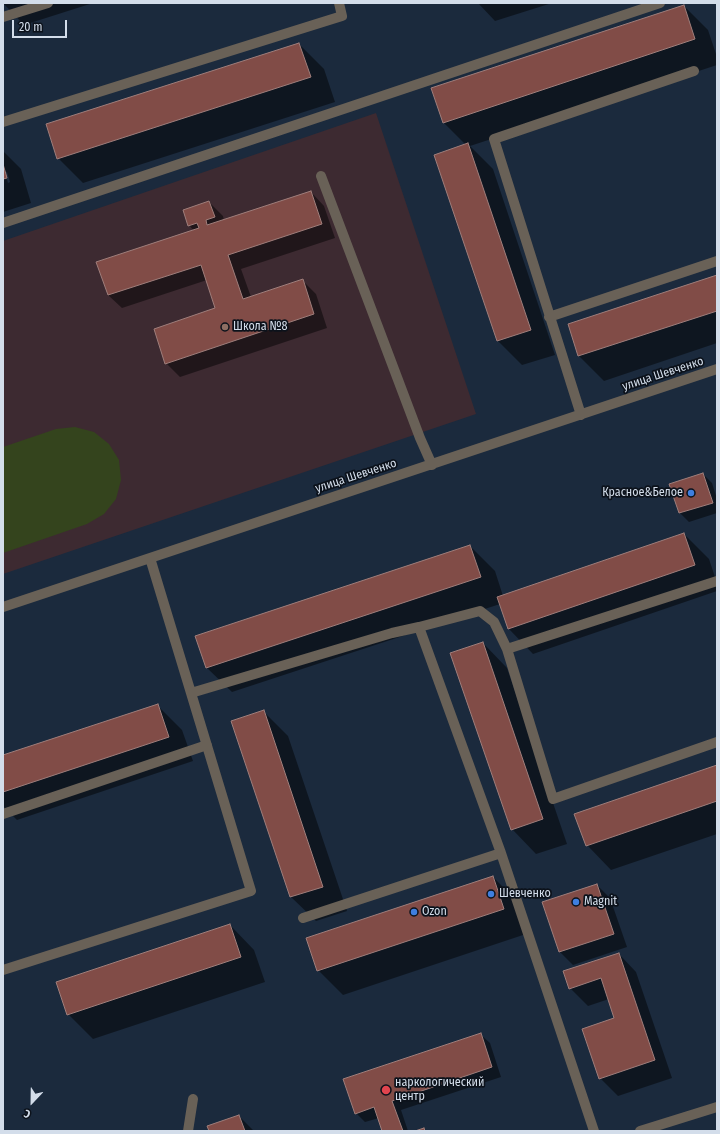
<!DOCTYPE html>
<meta charset="utf-8">
<style>
body{margin:0}
#map{position:relative;width:720px;height:1134px;overflow:hidden;background:#1b2a3d;font-family:"Fira Sans Condensed",sans-serif}
canvas{display:block}
.frame{position:absolute;inset:0;border:4px solid #d3ddea;pointer-events:none}
.north{position:absolute;left:12px;top:1082px;width:40px;height:40px;-webkit-text-stroke:3px #0c121b;paint-order:stroke;rotate:202deg;font-size:11px;font-weight:700;line-height:16px;text-align:center;color:#d3ddea}
.north::after{content:'';display:block;margin:auto;width:14px;height:18px;background:#d3ddea;clip-path:polygon(50% 0,100% 100%,50% 72%,0 100%)}
.scale{position:absolute;left:12px;top:20px;width:55px;height:18px;box-sizing:border-box;border:2px solid #d3ddea;border-top:0;padding-left:5px;font-size:12px;line-height:14px;white-space:nowrap;color:#d3ddea;-webkit-text-stroke:3px #0c121b;paint-order:stroke}
</style>
<div id="map">
<canvas width="720" height="1134"></canvas>
<div class="frame"></div>
<div class="north">С</div>
<div class="scale">20 m</div>
</div>
<script>
const ctx = document.querySelector('canvas').getContext('2d');
ctx.lineJoin = 'round';
function fill(path, color) {
  ctx.fillStyle = color;
  ctx.fill(path, 'evenodd');
}
function poly(rows) {
  const path = new Path2D();
  for (const r of rows) {
    path.moveTo(r[0], r[1]);
    for (let i = 2; i < r.length; i += 2) path.lineTo(r[i], r[i + 1]);
  }
  return path;
}
function stroke(path, color, width, dash) {
  ctx.strokeStyle = color;
  ctx.lineWidth = width;
  ctx.lineCap = dash ? 'butt' : 'round';
  ctx.setLineDash(dash || []);
  ctx.stroke(path);
}
function drawText(font, color, halo, rows, align = 'center') {
  ctx.font = font + ' "Fira Sans Condensed",sans-serif';
  ctx.lineWidth = 3.5;
  ctx.setLineDash([]);
  ctx.textBaseline = 'middle';
  ctx.strokeStyle = halo;
  ctx.fillStyle = color;
  for (const [text, x, y, turn = 0] of rows) {
    ctx.save();
    ctx.translate(x, y);
    ctx.rotate((+turn || 0) * Math.PI / 180);
    ctx.textAlign = isNaN(turn) ? turn : align;
    if (halo) ctx.strokeText(text, 0, 0);
    ctx.fillText(text, 0, 0);
    ctx.restore();
  }
}
const education = poly([
 [376,113,476,414,3,574,3,241]
]);
const green = poly([
 [75,427,94,432,109,444,119,460,121,480,116,499,104,514,87,524,3,553,3,447,56,429]
]);
const shadow = poly([
 [3,3,93,3,24,25],
 [478,3,552,3,495,21],
 [684,6,708,30,717,57,717,65,470,146,493,169,555,355,522,365,498,341,466,145,443,122],
 [299,44,324,69,335,102,83,183,58,158],
 [3,151,21,169,31,203,3,212],
 [5,172,7,172,10,182,8,183],
 [311,192,324,206,335,238,241,269,251,297,302,280,316,294,327,328,180,377,166,363,217,309,207,280,122,308,108,295,194,231,189,225,209,202,223,216,224,221],
 [717,276,717,343,604,381,579,356,569,325],
 [703,474,712,483,717,499,717,513,689,522,680,513,671,485],
 [684,534,709,559,717,583,717,591,533,654,509,629,500,604,232,692,207,668,470,546,495,571,503,596],
 [483,643,507,668,567,844,536,854,512,829],
 [157,705,182,730,193,761,17,820,3,806,3,756],
 [263,711,288,736,347,911,316,921,291,897,232,721],
 [717,766,717,834,611,870,587,845],
 [493,877,518,902,529,933,343,995,318,970],
 [597,885,610,898,627,947,573,965,559,951],
 [230,925,254,950,265,982,93,1039,68,1014],
 [619,954,636,972,672,1078,618,1096,600,1078,616,1019,609,999,588,1006,570,988],
 [480,1034,490,1043,501,1077,401,1110,408,1131,383,1131,379,1118,365,1122,356,1113],
 [239,1116,254,1131,210,1131]
]);
const building = poly([
 [684,5,695,39,443,123,431,88,684,5],
 [299,43,311,77,57,159,46,124,299,43],
 [468,143,531,330,497,341,434,155,468,143],
 [3,164,7,178,3,179,3,164],
 [311,191,322,224,228,255,243,299,303,279,314,314,165,364,154,329,215,308,201,265,108,295,96,262,199,228,197,223,188,226,183,210,209,201,215,217,206,220,207,225,311,191],
 [717,275,717,311,578,356,568,324,717,275],
 [703,473,713,503,679,513,669,484,703,473],
 [684,533,695,565,508,629,497,597,684,533],
 [470,545,481,577,206,668,195,636,470,545],
 [483,642,543,819,511,830,450,653,483,642],
 [158,704,169,737,3,792,3,755,158,704],
 [264,710,323,887,290,897,231,721,264,710],
 [717,765,717,801,586,846,574,814,717,765],
 [493,876,504,909,317,971,306,938,493,876],
 [597,884,614,934,559,952,542,902,597,884],
 [230,924,241,957,67,1015,56,982,230,924],
 [619,953,655,1060,599,1079,582,1029,614,1018,601,978,569,989,563,971,619,953],
 [481,1033,492,1067,392,1101,403,1131,382,1131,374,1107,355,1114,343,1079,481,1033],
 [239,1115,245,1131,209,1131,207,1126,239,1115],
 [424,1128,425,1131,415,1131,424,1128]
]);
const minor = poly([
 [3,17,48,3],
 [3,122,342,16,339,3],
 [321,176,420,438,432,465],
 [3,223,660,3],
 [549,317,717,261],
 [581,415,494,139,694,71],
 [150,558,191,693,392,633,419,627,501,853,594,1131],
 [3,607,717,369],
 [419,627,480,611,494,622,507,649,553,799,717,742],
 [507,649,717,581],
 [3,814,207,745],
 [303,918,501,853],
 [3,970,251,891,191,693],
 [188,1131,193,1099],
 [640,1131,717,1107]
]);
const markers = [
 [225,327,4,"#8d6e63"],
 [691,493,4,"#3f7fe0"],
 [491,894,4,"#3f7fe0"],
 [576,902,4,"#3f7fe0"],
 [414,912,4,"#3f7fe0"],
 [386,1090,5,"#e0444e"]
];
const poiNames = [
 ["Школа №8",233,327],
 ["Красное&Белое",683,493,"right"],
 ["Шевченко",499,894],
 ["Magnit",584,902],
 ["Ozon",422,912],
 ["наркологический",395,1083],
 ["центр",395,1097]
];
const streetNames = [
 ["улица Шевченко",663,374,-18],
 ["улица Шевченко",356,476,-18]
];
fill(education, '#3d2a31');
fill(green, '#34441d');
fill(shadow, '#0007');
fill(building, '#814c47');
stroke(building, '#9f7e7b', 1);
stroke(minor, '#696157', 10);
for (const [x, y, r, color] of markers) {
  const dot = new Path2D();
  dot.arc(x, y, r, 0, 2 * Math.PI);
  ctx.fillStyle = color;
  ctx.fill(dot);
  stroke(dot, '#0c121b', 1.5);
}
drawText('12px', '#d3ddea', '#0c121b', poiNames, 'left');
drawText('12px', '#d3ddea', '#0c121b', streetNames);
</script>
